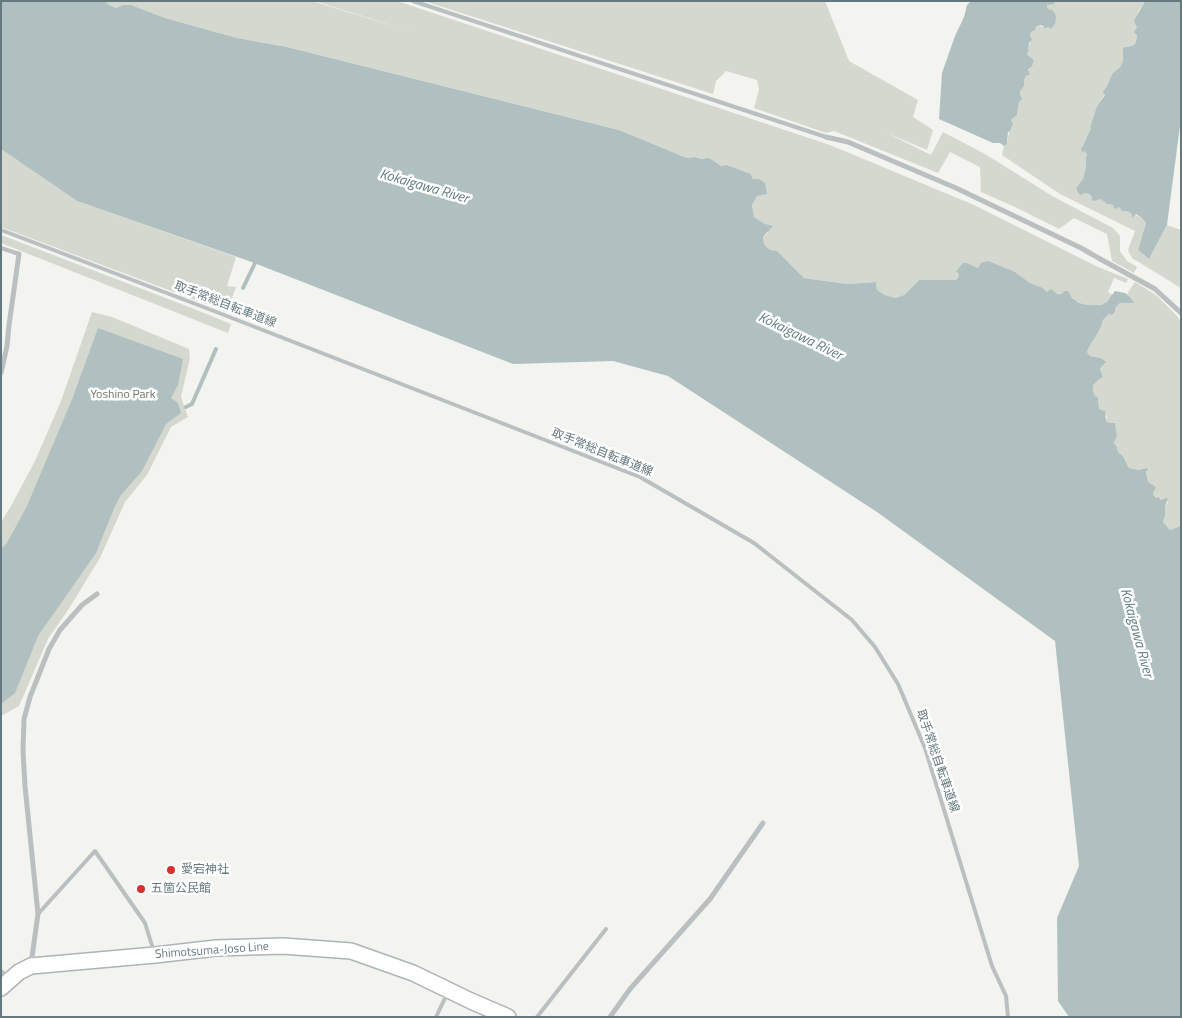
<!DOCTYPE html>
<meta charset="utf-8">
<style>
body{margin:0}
#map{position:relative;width:1182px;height:1018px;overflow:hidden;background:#f3f3ef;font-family:"Titillium Web",sans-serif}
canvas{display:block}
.frame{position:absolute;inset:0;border:2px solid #64787e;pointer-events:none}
</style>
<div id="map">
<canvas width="1182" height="1018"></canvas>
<div class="frame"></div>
</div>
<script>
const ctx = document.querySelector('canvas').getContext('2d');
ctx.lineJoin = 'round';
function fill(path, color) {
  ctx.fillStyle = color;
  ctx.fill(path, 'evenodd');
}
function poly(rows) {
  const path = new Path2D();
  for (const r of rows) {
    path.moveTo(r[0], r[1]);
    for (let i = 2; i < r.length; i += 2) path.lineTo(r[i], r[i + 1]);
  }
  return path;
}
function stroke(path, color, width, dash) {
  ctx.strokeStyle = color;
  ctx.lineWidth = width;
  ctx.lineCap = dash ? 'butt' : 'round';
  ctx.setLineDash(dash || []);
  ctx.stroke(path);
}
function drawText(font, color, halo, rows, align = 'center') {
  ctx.font = font + ' "Titillium Web","Noto Sans JP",sans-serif';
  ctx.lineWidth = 5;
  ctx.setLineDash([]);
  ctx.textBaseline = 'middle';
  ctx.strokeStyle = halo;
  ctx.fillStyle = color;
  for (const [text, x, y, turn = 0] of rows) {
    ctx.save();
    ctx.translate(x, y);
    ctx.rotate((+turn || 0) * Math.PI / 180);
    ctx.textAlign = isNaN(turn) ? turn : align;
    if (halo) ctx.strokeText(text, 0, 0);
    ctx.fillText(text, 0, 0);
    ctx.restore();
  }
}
const green = poly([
 [105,1,312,1,416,33,315,1,397,1,830,145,974,205,1098,267,1128,279,1126,283,1114,278,1108,292,1113,295,1107,302,1101,305,1088,305,1079,303,1072,298,1069,294,1047,292,1043,288,1030,283,1015,272,978,268,967,263,956,270,959,274,958,278,956,280,919,280,904,295,895,298,885,295,877,290,876,282,847,284,804,278,788,262,770,250,764,244,763,237,768,233,765,224,754,217,752,205,757,196,753,179,751,174,727,165,721,166,714,161,709,158,702,159,694,157,687,158,619,130,287,47,237,38,165,18,131,5,123,5,116,8,109,5],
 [424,1,825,1,849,61,918,100,913,117,933,130,927,150,887,133,931,155,943,132,985,154,1054,197,1113,228,1120,236,1120,251,1127,261,1137,267,1134,273,1112,261,1107,234,1074,218,1059,229,1015,207,981,192,980,167,950,152,938,173,834,131,826,133,754,108,759,90,757,80,726,71,716,81,713,94],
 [1054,1,1145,1,1138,12,1137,27,1135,30,1137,35,1136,42,1134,45,1128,47,1124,51,1123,61,1120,67,1112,74,1107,86,1104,90,1105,94,1097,106,1090,127,1091,130,1089,132,1083,146,1087,155,1086,157,1086,166,1083,179,1076,188,1077,191,1079,194,1082,195,1084,193,1089,194,1095,201,1101,199,1119,207,1124,211,1127,211,1142,218,1146,223,1138,250,1149,259,1167,225,1181,230,1181,288,1132,258,1128,250,1135,231,1060,194,1002,155,1004,146,1007,144,1011,120,1017,115,1021,90,1024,86,1024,80,1034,60,1027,54,1031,39,1030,35,1032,31,1037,26,1049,27,1055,17,1055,13,1048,9,1047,4,1055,2],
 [1,149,77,201,236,257,227,286,236,287,227,312,1,227],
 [1,235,189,307,231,324,228,333,1,243],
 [1135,282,1156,295,1177,316,1181,322,1181,526,1170,530,1163,522,1165,516,1165,506,1168,502,1166,498,1161,500,1155,498,1153,495,1152,485,1148,482,1147,479,1146,468,1139,470,1129,468,1123,456,1118,452,1117,447,1114,443,1117,436,1115,424,1110,423,1106,421,1107,416,1099,409,1098,397,1095,396,1093,391,1093,386,1096,382,1103,377,1100,369,1103,365,1101,358,1090,356,1087,352,1091,342,1096,336,1101,327,1103,320,1109,314,1112,315,1115,312,1115,308,1120,303,1130,297,1127,294],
 [92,312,112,317,189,349,190,358,181,397,188,417,171,427,147,475,125,502,100,558,68,610,48,639,19,706,1,716,1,522,11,506,35,461,61,401]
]);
const water = poly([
 [1,1,105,1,109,5,116,8,123,5,131,5,165,18,237,38,287,47,619,130,687,158,694,157,702,159,709,158,714,161,721,166,727,165,751,174,753,179,759,179,765,183,767,194,757,196,752,205,754,217,765,224,773,226,763,237,764,244,770,250,777,251,804,278,847,284,876,282,877,290,885,295,895,298,904,295,919,280,956,280,958,278,959,274,956,271,963,263,967,263,978,268,981,263,988,261,1015,272,1030,283,1043,288,1047,292,1051,289,1056,293,1059,294,1063,293,1064,291,1068,291,1072,298,1079,303,1088,305,1101,305,1107,302,1115,291,1125,293,1130,297,1134,303,1120,303,1115,308,1115,312,1112,315,1109,314,1103,320,1101,327,1096,336,1091,343,1087,352,1090,356,1101,358,1106,362,1103,365,1100,369,1103,377,1096,382,1093,386,1093,391,1095,396,1098,397,1099,409,1105,411,1106,421,1110,423,1115,423,1117,436,1114,443,1117,447,1118,452,1123,456,1129,468,1139,470,1146,468,1148,469,1146,472,1148,482,1156,487,1153,493,1153,495,1156,498,1158,497,1161,500,1166,498,1168,499,1165,506,1165,516,1163,522,1170,530,1181,526,1181,1017,1069,1017,1058,1001,1057,918,1079,866,1055,641,877,512,668,376,613,361,513,364,249,261,77,201,1,149],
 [971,1,1054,1,1055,2,1054,4,1047,5,1048,9,1052,10,1055,13,1056,18,1055,24,1051,29,1049,27,1045,28,1042,25,1037,26,1035,28,1036,29,1034,31,1032,31,1030,35,1032,40,1029,43,1028,52,1027,54,1034,60,1032,66,1028,70,1030,74,1026,76,1024,80,1024,86,1021,90,1020,94,1022,99,1019,102,1017,115,1011,120,1013,124,1010,131,1008,132,1007,144,1004,146,1000,143,993,143,939,119,942,73,955,36,964,17,967,5],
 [1145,1,1181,1,1181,118,1167,225,1149,259,1138,250,1146,223,1142,218,1136,214,1132,218,1132,214,1127,211,1122,211,1119,207,1115,209,1114,208,1113,205,1110,204,1107,204,1101,199,1095,201,1092,200,1092,197,1089,194,1084,193,1082,195,1079,194,1077,191,1076,188,1083,179,1086,166,1086,157,1087,155,1085,151,1082,152,1081,148,1083,146,1089,132,1091,130,1090,127,1097,106,1105,95,1103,93,1104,90,1107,86,1112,74,1120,67,1123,61,1123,49,1125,47,1128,47,1134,45,1136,42,1137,35,1134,32,1137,27,1134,21],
 [98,328,183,359,178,385,171,398,178,403,181,413,166,424,142,471,121,495,115,506,96,553,38,636,15,693,1,704,1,549,7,543,27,506,73,397]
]);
const stream = poly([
 [243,288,256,261],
 [186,407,192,404,216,349]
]);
const service = poly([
 [413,1,826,137],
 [1,230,214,311,640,477,754,543,852,620,875,647,898,684,925,748,992,966,1006,996,1008,1017],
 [1,248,19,254],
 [38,914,95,851,145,923,154,952],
 [1,971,9,978],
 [436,1017,447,994],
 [537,1017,606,929]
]);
const minor = poly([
 [826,137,848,142,956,188,1081,248,1102,260,1155,289,1181,313],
 [1,373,7,346,9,325,19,254],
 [31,964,38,914,25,786,23,751,24,719,30,697,49,649,60,630,82,605,97,594],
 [610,1017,630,989,710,899,763,823]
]);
const secondary = poly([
 [1,988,19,972,31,966,155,955,216,948,283,946,351,951,413,973,471,1001,508,1017]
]);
const markers = [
 [171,870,5,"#d6302d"],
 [141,889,5,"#d6302d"]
];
const streetNames = [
 ["取手常総自転車道線",225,305,21],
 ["取手常総自転車道線",602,453,22],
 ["取手常総自転車道線",937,761,71],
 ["Shimotsuma-Joso Line",212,951,-4]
];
const parkNames = [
 ["Yoshino Park",123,395]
];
const poiNames = [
 ["愛宕神社",181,870],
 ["五箇公民館",151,889]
];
const waterNames = [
 ["Kokaigawa River",424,187,16],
 ["Kokaigawa River",800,337,26],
 ["Kokaigawa River",1136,633,75]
];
fill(green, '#d4d8cf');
fill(water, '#b0c0c1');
stroke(stream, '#b0c0c1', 4);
stroke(secondary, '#acb4b6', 18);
stroke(service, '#babfc1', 4);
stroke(minor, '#babfc1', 5);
stroke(secondary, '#fff', 15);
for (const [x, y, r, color] of markers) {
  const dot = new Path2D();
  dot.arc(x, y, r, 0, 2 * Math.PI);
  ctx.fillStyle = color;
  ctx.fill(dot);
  stroke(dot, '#fff', 2);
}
drawText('12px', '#64787e', '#fff', streetNames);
drawText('12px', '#6b7663', '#fff', parkNames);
drawText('12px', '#64787e', '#fff', poiNames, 'left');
drawText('italic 14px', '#607b7c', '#fff', waterNames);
</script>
